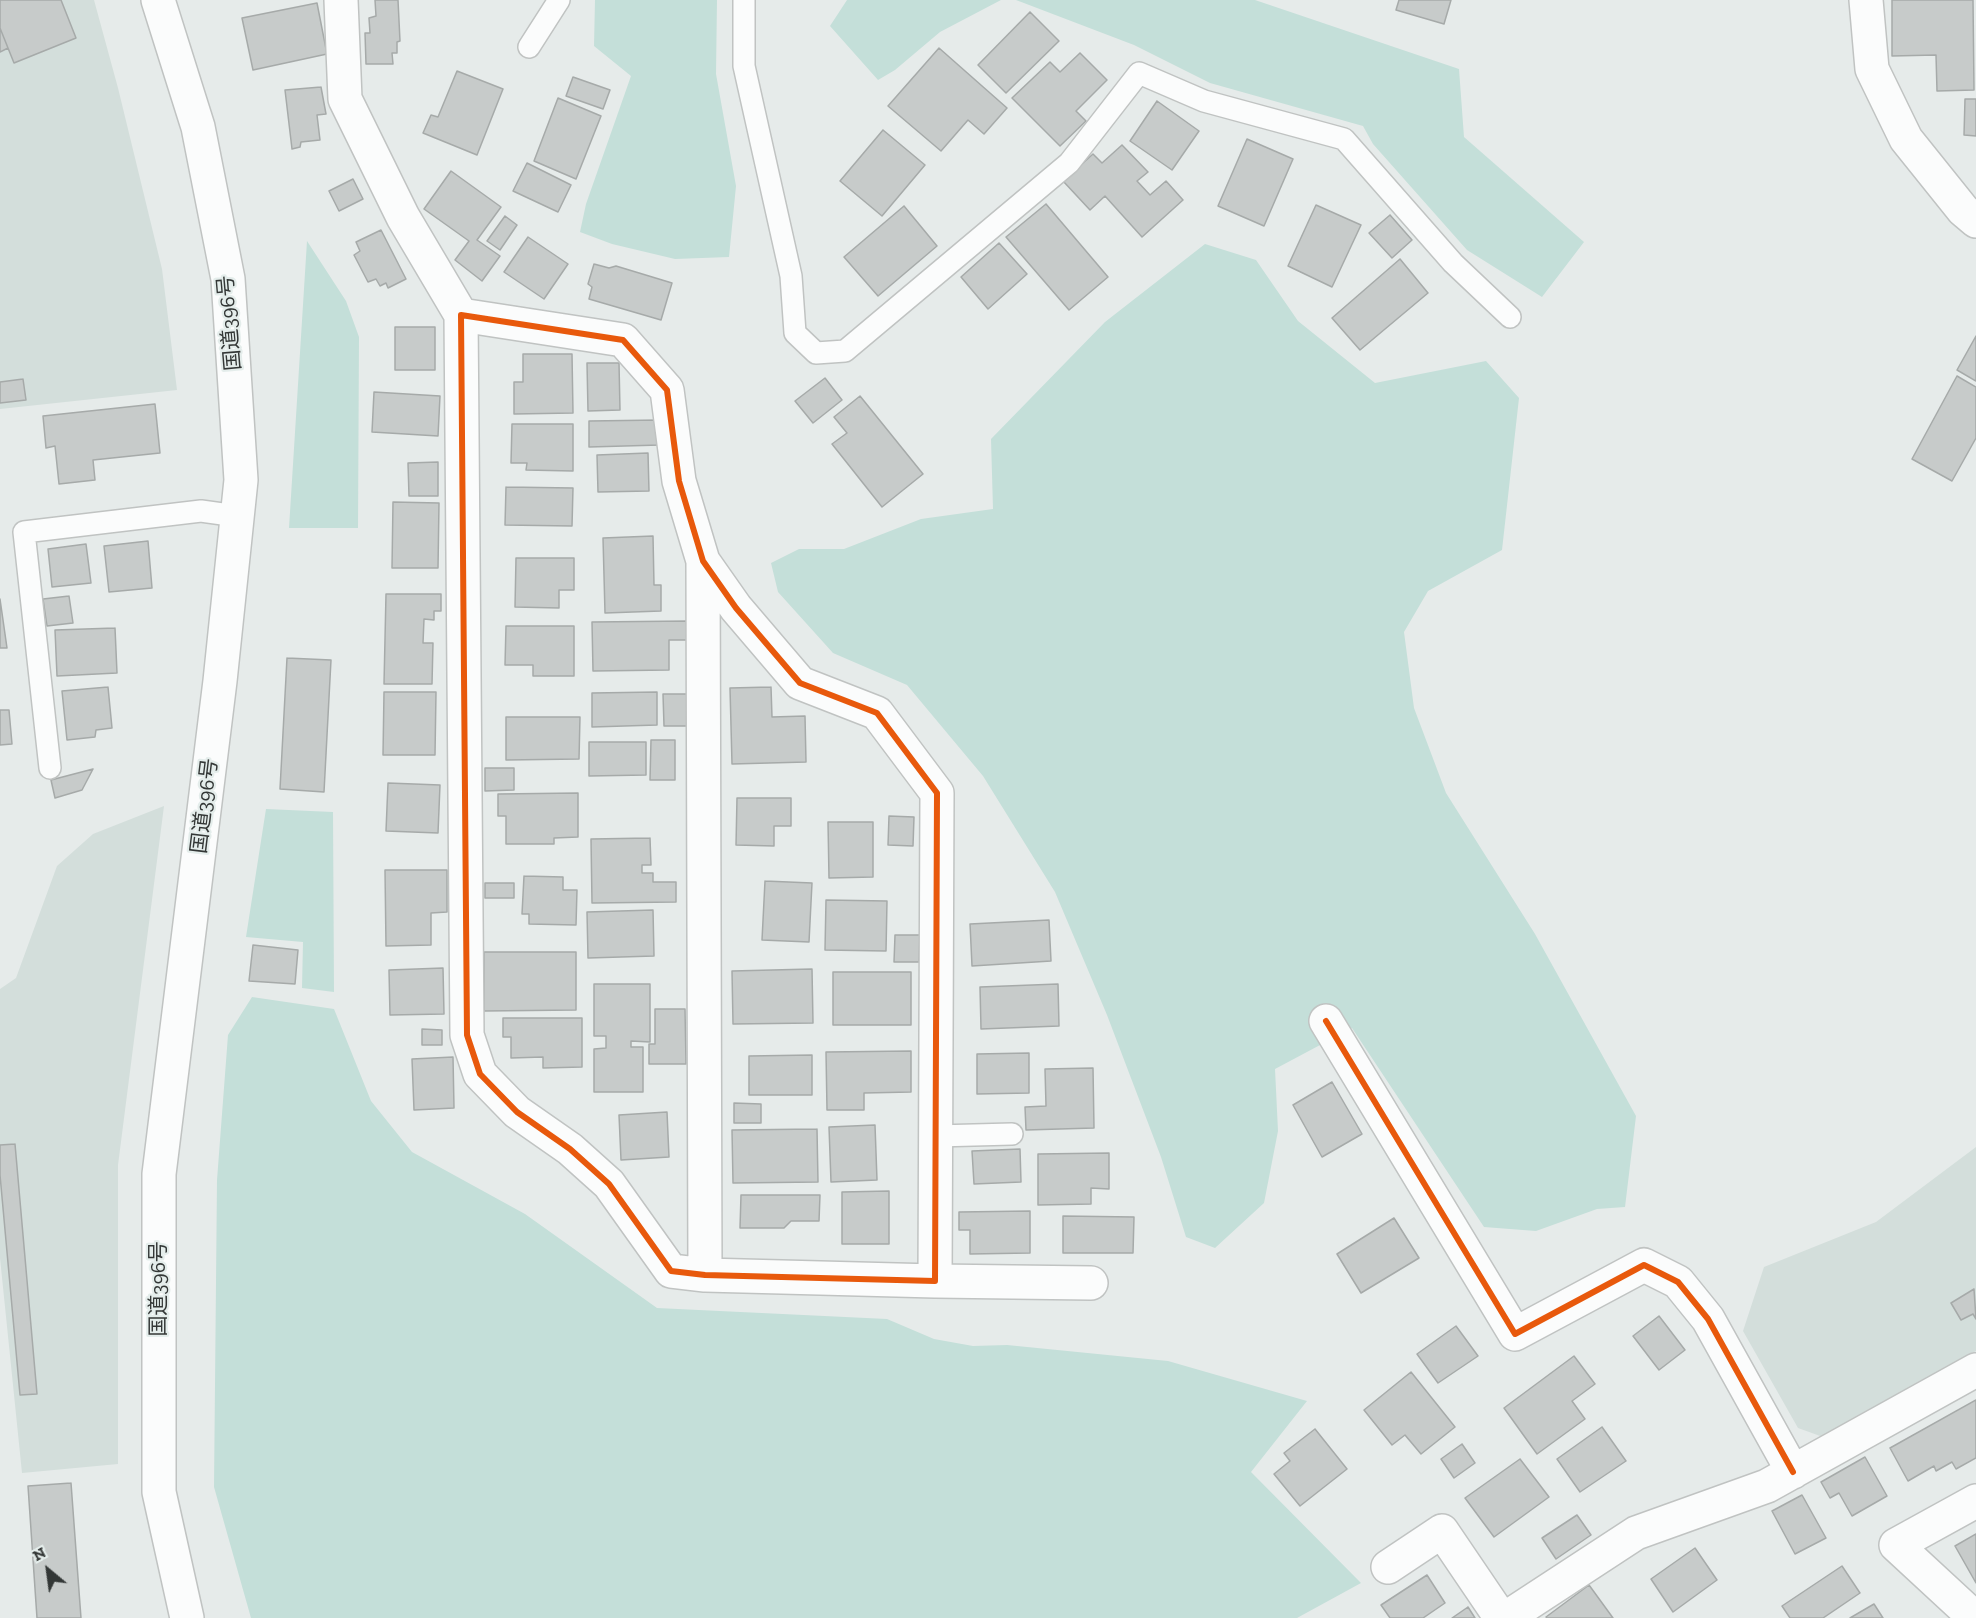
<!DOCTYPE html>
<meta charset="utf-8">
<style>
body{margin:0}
#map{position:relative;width:1976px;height:1618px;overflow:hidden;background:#e6ebea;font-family:"Zilla Slab",serif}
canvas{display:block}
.north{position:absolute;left:18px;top:1540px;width:60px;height:60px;-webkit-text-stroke:4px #e4edeb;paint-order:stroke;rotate:331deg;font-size:16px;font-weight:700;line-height:24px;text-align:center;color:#333736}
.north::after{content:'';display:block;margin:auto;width:21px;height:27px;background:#333736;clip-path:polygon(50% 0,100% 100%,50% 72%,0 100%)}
</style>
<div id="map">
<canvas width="1976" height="1618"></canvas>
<div class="north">N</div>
</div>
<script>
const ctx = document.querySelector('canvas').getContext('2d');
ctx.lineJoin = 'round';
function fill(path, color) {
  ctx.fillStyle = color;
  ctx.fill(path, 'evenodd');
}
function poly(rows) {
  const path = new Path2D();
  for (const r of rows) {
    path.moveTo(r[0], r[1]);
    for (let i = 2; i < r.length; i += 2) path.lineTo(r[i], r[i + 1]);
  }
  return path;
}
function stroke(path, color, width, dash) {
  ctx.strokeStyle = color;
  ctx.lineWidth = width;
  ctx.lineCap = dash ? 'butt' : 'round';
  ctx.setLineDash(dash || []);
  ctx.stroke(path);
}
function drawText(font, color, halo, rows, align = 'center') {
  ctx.font = font + ' "Zilla Slab","Noto Sans JP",serif';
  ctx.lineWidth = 4.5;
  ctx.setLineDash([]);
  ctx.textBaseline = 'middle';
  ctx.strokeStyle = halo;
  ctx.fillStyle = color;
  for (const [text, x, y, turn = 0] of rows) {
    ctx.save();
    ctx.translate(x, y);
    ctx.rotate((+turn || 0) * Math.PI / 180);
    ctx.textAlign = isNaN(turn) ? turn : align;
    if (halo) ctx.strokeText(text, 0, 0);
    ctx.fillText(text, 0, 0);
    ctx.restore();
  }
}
const built = poly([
 [0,0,94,0,118,88,162,269,177,390,0,409],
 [164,806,118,1165,118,1464,22,1473,0,1258,0,989,16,978,57,866,93,834],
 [1976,1147,1976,1351,1823,1437,1798,1428,1743,1331,1764,1267,1876,1222]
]);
const green = poly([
 [595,0,717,0,716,74,736,186,729,257,675,259,612,244,580,232,586,204,631,76,594,46],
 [847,0,1001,0,940,32,895,70,878,80,830,26],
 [1016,0,1255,0,1459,69,1464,137,1584,242,1542,297,1467,250,1373,144,1363,126,1210,83,1134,45],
 [307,241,346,301,359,337,358,528,289,528],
 [1205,244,1256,260,1298,321,1375,383,1486,361,1519,398,1502,550,1428,591,1404,632,1414,708,1446,793,1535,934,1636,1116,1625,1207,1597,1209,1536,1231,1484,1227,1352,1028,1275,1069,1278,1131,1264,1203,1215,1248,1186,1237,1161,1157,1107,1015,1055,892,983,776,907,685,833,653,778,592,771,563,799,549,844,549,921,519,993,509,991,439,1105,322],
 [266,809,333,812,334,992,302,988,303,942,246,937],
 [252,997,334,1009,371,1101,412,1152,525,1214,657,1308,887,1319,934,1339,973,1346,1007,1345,1168,1361,1307,1401,1251,1472,1361,1583,1297,1618,251,1618,214,1487,217,1180,228,1035]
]);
const building = poly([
 [0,0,61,0,76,38,14,63,0,28,0,0],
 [375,0,398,0,400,41,397,42,397,53,392,53,393,64,366,64,365,33,370,33,369,18,376,16,375,0],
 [1399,0,1451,0,1444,24,1396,10,1399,0],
 [1892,0,1973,0,1974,90,1937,91,1936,55,1892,56,1892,0],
 [317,3,327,54,253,70,242,18,317,3],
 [1030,12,1059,41,1006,93,978,65,1030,12],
 [0,28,8,48,0,52,0,28],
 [939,48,1007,108,984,134,968,120,941,151,888,106,939,48],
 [1080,53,1107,80,1076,111,1086,121,1060,146,1012,98,1050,62,1060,72,1080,53],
 [457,71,503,89,477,155,423,133,431,115,438,117,457,71],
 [573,77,610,90,603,109,566,96,573,77],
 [321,87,326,114,317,115,320,140,301,142,300,147,292,149,285,90,321,87],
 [558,98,601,116,576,179,534,161,558,98],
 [1965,99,1976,99,1976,136,1964,135,1965,99],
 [1157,101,1199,131,1172,170,1130,141,1157,101],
 [883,130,925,165,882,216,840,181,883,130],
 [1247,139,1293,159,1264,226,1218,206,1247,139],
 [1122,145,1148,172,1137,181,1150,195,1166,181,1183,200,1142,237,1105,196,1090,210,1063,181,1093,154,1102,163,1122,145],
 [527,163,571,185,558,212,513,191,527,163],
 [451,171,501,207,477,240,500,256,482,281,455,260,469,241,424,209,451,171],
 [353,179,363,199,339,211,329,191,353,179],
 [1046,204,1108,277,1069,310,1006,237,1046,204],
 [1316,205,1361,225,1332,287,1288,266,1316,205],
 [904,206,937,246,878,296,844,257,904,206],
 [1390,215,1412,240,1392,258,1369,233,1390,215],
 [505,216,517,225,500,250,487,241,505,216],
 [381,230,406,279,388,288,386,283,380,286,376,279,368,282,354,255,360,251,356,242,381,230],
 [528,237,568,264,544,299,504,272,528,237],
 [999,243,1027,274,988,309,961,277,999,243],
 [1400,259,1428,293,1360,350,1332,318,1400,259],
 [594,264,609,268,616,266,672,283,661,320,589,299,592,287,588,284,594,264],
 [395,327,435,327,435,370,395,370,395,327],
 [1976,336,1976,381,1957,370,1976,336],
 [523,354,572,354,573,413,514,414,514,382,523,382,523,354],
 [587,363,619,363,620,410,588,411,587,363],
 [1957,376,1976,387,1976,438,1952,481,1912,459,1957,376],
 [825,378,842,400,813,423,795,401,825,378],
 [23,379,26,400,0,403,0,382,23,379],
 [374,392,440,396,438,436,372,432,374,392],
 [860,396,923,474,882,507,832,444,847,433,834,417,860,396],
 [155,404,160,453,93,460,95,480,59,484,55,446,46,448,43,416,155,404],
 [660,420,660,445,589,447,589,421,660,420],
 [512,424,573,424,573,471,526,470,527,463,511,463,512,424],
 [648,453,649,491,598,492,597,455,648,453],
 [438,462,438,496,409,496,408,463,438,462],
 [506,487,573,488,572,526,505,525,506,487],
 [393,502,439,503,438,568,392,568,393,502],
 [653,536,654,585,661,585,661,611,605,613,603,538,653,536],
 [148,541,152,588,109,592,104,546,148,541],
 [86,544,91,583,52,587,48,549,86,544],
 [516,558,574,558,574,590,559,590,559,608,515,607,516,558],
 [386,594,441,594,441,611,434,611,434,620,424,619,423,643,433,643,432,684,384,684,386,594],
 [69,596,73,623,47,626,43,599,69,596],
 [0,599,7,648,0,648,0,599],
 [689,621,689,640,669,640,669,670,593,671,592,622,689,621],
 [506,626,574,626,574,676,533,676,533,665,505,665,506,626],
 [115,628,117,673,57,676,55,630,115,628],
 [287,658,331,660,324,792,280,789,287,658],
 [108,687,112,728,96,730,95,737,67,740,62,691,108,687],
 [771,687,772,717,805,716,806,762,732,764,730,688,771,687],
 [384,692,436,692,435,755,383,755,384,692],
 [657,692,657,725,592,727,592,693,657,692],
 [663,694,690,694,690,726,664,726,663,694],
 [0,710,9,710,12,744,0,745,0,710],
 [506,717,580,717,579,759,506,760,506,717],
 [651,740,675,740,675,780,650,780,651,740],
 [589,742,646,742,646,775,589,776,589,742],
 [485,768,514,768,514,790,485,791,485,768],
 [93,769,82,790,55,798,51,780,93,769],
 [388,783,440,785,438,833,386,831,388,783],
 [578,793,578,837,554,838,554,844,506,844,506,816,498,816,498,794,578,793],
 [737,798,791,798,791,826,774,826,774,846,736,845,737,798],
 [889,816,914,817,913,846,888,845,889,816],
 [828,822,873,822,873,877,829,878,828,822],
 [650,838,651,865,642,865,642,873,653,873,653,882,676,882,676,902,592,903,591,839,650,838],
 [385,870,447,870,447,912,431,913,431,945,386,946,385,870],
 [524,876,563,877,563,890,577,890,576,925,529,924,529,914,522,914,524,876],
 [765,881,812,883,809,942,762,940,765,881],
 [485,883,514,883,514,898,485,898,485,883],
 [826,900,887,901,886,951,825,950,826,900],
 [653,910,654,956,588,958,587,912,653,910],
 [1049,920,1051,961,972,966,970,924,1049,920],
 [895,935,920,935,919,962,894,962,895,935],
 [253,945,298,950,295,984,249,981,253,945],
 [484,952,576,952,576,1010,484,1011,484,952],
 [443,968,444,1014,390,1015,389,970,443,968],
 [812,969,813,1023,733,1024,732,971,812,969],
 [833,972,911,972,911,1025,833,1025,833,972],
 [594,984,650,984,650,1042,631,1041,631,1047,643,1047,643,1092,594,1092,594,1049,606,1048,606,1036,594,1036,594,984],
 [1058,984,1059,1026,981,1029,980,987,1058,984],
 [655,1009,685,1009,686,1064,649,1064,649,1044,655,1044,655,1009],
 [503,1018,582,1018,582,1067,543,1068,543,1057,511,1058,511,1037,503,1037,503,1018],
 [422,1029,442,1030,442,1045,422,1045,422,1029],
 [911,1051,911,1092,864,1093,864,1110,827,1110,826,1052,911,1051],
 [1029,1053,1029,1093,977,1094,977,1054,1029,1053],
 [812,1055,812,1095,749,1095,749,1056,812,1055],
 [453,1057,454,1108,414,1110,412,1059,453,1057],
 [1093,1068,1094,1128,1026,1130,1025,1107,1046,1106,1045,1069,1093,1068],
 [1332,1082,1362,1134,1322,1157,1293,1105,1332,1082],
 [734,1103,761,1104,761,1123,734,1123,734,1103],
 [667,1112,669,1157,621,1160,619,1115,667,1112],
 [875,1125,877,1180,831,1182,829,1127,875,1125],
 [817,1129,818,1182,733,1183,732,1130,817,1129],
 [15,1144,37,1394,20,1395,0,1175,0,1145,15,1144],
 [1020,1149,1021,1182,974,1184,972,1151,1020,1149],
 [1109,1153,1109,1189,1091,1188,1091,1204,1038,1205,1038,1154,1109,1153],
 [889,1191,889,1244,842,1244,842,1192,889,1191],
 [741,1195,820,1195,819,1221,791,1221,784,1228,740,1228,741,1195],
 [1030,1211,1030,1253,970,1254,970,1230,959,1230,959,1212,1030,1211],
 [1063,1216,1134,1217,1133,1253,1063,1253,1063,1216],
 [1394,1218,1419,1258,1361,1293,1337,1254,1394,1218],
 [1974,1289,1976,1319,1973,1314,1961,1320,1951,1303,1974,1289],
 [1659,1316,1685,1350,1659,1370,1633,1336,1659,1316],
 [1456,1326,1478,1356,1438,1383,1417,1354,1456,1326],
 [1574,1356,1595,1384,1572,1401,1585,1419,1537,1454,1504,1408,1574,1356],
 [1411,1372,1455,1427,1421,1454,1405,1435,1392,1445,1364,1410,1411,1372],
 [1976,1400,1976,1458,1956,1469,1952,1462,1936,1471,1934,1466,1908,1481,1890,1448,1976,1400],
 [1602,1427,1626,1461,1580,1492,1557,1459,1602,1427],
 [1315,1429,1347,1469,1300,1506,1274,1474,1290,1461,1284,1453,1315,1429],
 [1462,1444,1475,1463,1454,1478,1441,1459,1462,1444],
 [1865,1457,1887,1496,1852,1516,1839,1493,1830,1498,1821,1482,1865,1457],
 [1520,1459,1549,1497,1494,1537,1465,1498,1520,1459],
 [71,1483,81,1618,37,1618,28,1486,71,1483],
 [1802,1495,1826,1538,1795,1554,1772,1511,1802,1495],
 [1577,1515,1591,1535,1556,1559,1542,1538,1577,1515],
 [1976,1534,1976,1583,1955,1546,1976,1534],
 [1695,1548,1717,1580,1673,1612,1651,1579,1695,1548],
 [1842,1566,1860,1593,1823,1618,1790,1618,1782,1606,1842,1566],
 [1427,1575,1445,1603,1423,1618,1390,1618,1381,1605,1427,1575],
 [1589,1585,1613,1618,1547,1618,1546,1617,1589,1585],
 [1874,1604,1883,1618,1850,1618,1874,1604],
 [1468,1607,1475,1618,1452,1618,1468,1607]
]);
const lane = poly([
 [744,0,744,66,791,276,795,333,816,353,845,351,1069,163,1139,73,1204,101,1344,139,1453,263,1510,317],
 [529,47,559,0],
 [50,768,24,532,201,511,237,516],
 [936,1136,1012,1134]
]);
const street = poly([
 [341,0,345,99,403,217,461,315],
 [1866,0,1872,69,1906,139,1963,210,1976,221],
 [461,315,623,340,667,390,679,481,703,561,736,608,800,683,877,713,937,793,935,1281,705,1275,671,1271,609,1184,570,1149,517,1112,480,1074,467,1035,461,315],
 [703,561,705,1275],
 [1326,1021,1515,1334,1644,1265,1678,1282,1708,1319,1793,1472],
 [935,1281,1091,1283],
 [1388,1567,1442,1531,1501,1618],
 [1506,1618,1636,1533,1767,1486,1976,1370],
 [1975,1618,1896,1545,1976,1501]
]);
const highway = poly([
 [158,0,198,127,228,279,241,480,220,681,159,1174,159,1492,187,1618]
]);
const cycleway = poly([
 [461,315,623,340,667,390,679,481,703,561,736,608,800,683,877,713,937,793,935,1281,705,1275,671,1271,609,1184,570,1149,517,1112,480,1074,467,1035,461,315],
 [1326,1021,1515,1334,1644,1265,1678,1282,1708,1319,1793,1472]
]);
const streetNames = [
 ["国道396号",230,323,-95],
 ["国道396号",205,806,-83],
 ["国道396号",159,1289,-90]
];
fill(built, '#d3dedb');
fill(green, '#c4dfd9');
fill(building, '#c7cbca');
stroke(building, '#a6aaa9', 1.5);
stroke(lane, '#c0c3c2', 24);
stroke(street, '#c0c3c2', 36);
stroke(highway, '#c0c3c2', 36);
stroke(lane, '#fbfcfc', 21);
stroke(street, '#fbfcfc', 33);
stroke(highway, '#fbfcfc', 33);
stroke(cycleway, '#e8590c', 6);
drawText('21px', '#333736', '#e4edeb', streetNames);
</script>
